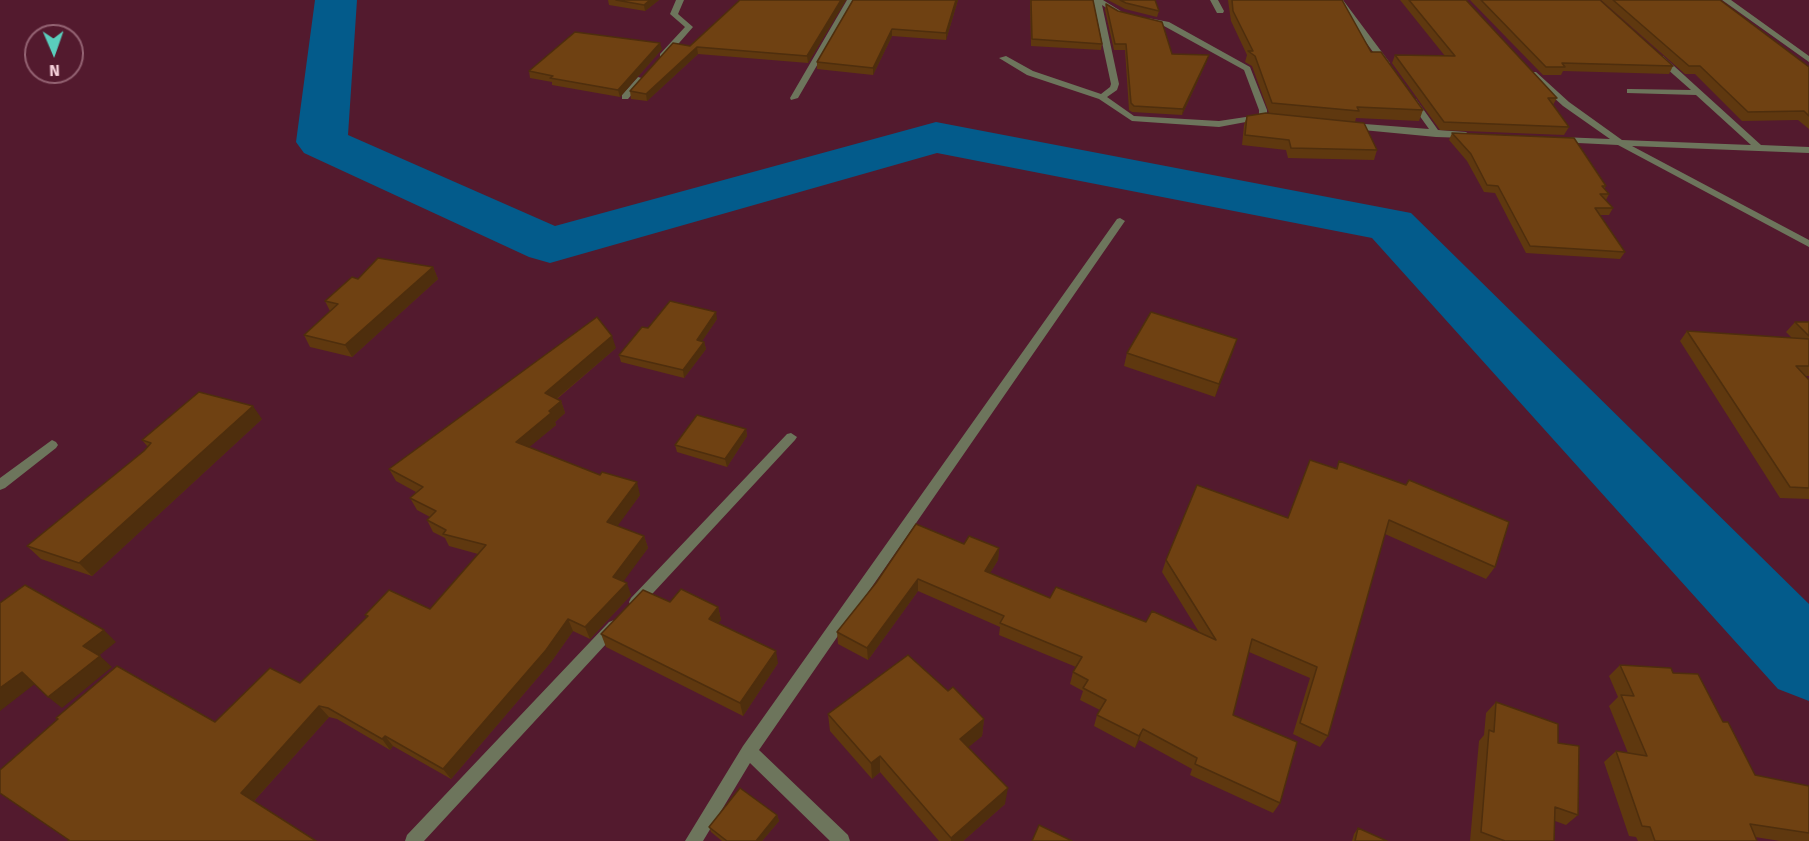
<!DOCTYPE html>
<style>
body{margin:0}
#map{position:relative;width:1809px;height:841px;overflow:hidden;background:#531a2e;font-family:"Fira Sans",sans-serif}
canvas{display:block}
.north{position:absolute;left:24px;top:24px;width:60px;height:60px;box-sizing:border-box;background:#531a2e;border:2px solid #946373;border-radius:50%;rotate:178deg;font-size:16px;font-weight:700;line-height:24px;text-align:center;color:#f6d1da}
.north::after{content:'';display:block;margin:auto;width:21px;height:27px;background:#5acebd;clip-path:polygon(50% 0,100% 100%,50% 72%,0 100%)}
</style>
<div id="map">
<canvas width="1809" height="841"></canvas>
<div class="north">N</div>
</div>
<script>
const ctx = document.querySelector('canvas').getContext('2d');
ctx.lineJoin = 'round';
function poly(rows) {
  const path = new Path2D();
  for (const r of rows) {
    path.moveTo(r[0], r[1]);
    for (let i = 2; i < r.length; i += 2) path.lineTo(r[i], r[i + 1]);
  }
  return path;
}
function fill(path, color) {
  ctx.fillStyle = color;
  ctx.fill(path, 'evenodd');
}
function stroke(path, color, width, dash) {
  ctx.strokeStyle = color;
  ctx.lineWidth = width;
  ctx.lineCap = dash ? 'butt' : 'round';
  ctx.setLineDash(dash || []);
  ctx.stroke(path);
}
const river = poly([
 [315,0,357,0,348,135,555,226,936,122,1411,213,1809,604,1809,701,1778,689,1372,238,937,153,550,263,529,257,304,153,296,142,315,0]
]);
const street = poly([
 [676,0,684,0,678,14,693,27,666,58,660,58,660,54,685,27,670,14,676,0],
 [847,0,855,0,798,98,791,100,790,98,847,0],
 [1093,0,1103,0,1124,13,1117,15,1102,5,1119,84,1117,90,1107,97,1134,116,1219,121,1259,115,1259,110,1244,70,1164,26,1145,22,1145,18,1148,18,1169,22,1250,67,1267,110,1267,116,1279,120,1275,123,1262,119,1219,127,1132,121,1099,99,1027,75,999,58,1006,56,1033,71,1101,94,1110,87,1111,84,1093,0],
 [1210,0,1218,0,1224,11,1223,13,1217,13,1210,0],
 [1335,0,1343,0,1390,63,1390,67,1384,67,1335,0],
 [1722,0,1731,0,1809,56,1809,62,1722,0],
 [1657,56,1663,56,1761,145,1809,147,1809,153,1632,146,1809,240,1809,247,1618,145,1558,142,1558,138,1561,137,1610,139,1563,106,1530,76,1530,72,1536,72,1569,102,1622,140,1751,145,1696,95,1627,93,1627,89,1630,89,1691,90,1657,60,1657,56],
 [638,77,645,79,628,99,622,99,622,95,638,77],
 [1410,99,1416,99,1438,130,1466,132,1470,135,1466,138,1436,137,1352,129,1348,126,1352,123,1429,129,1409,101,1410,99],
 [1120,218,1125,221,759,750,848,835,850,841,830,841,750,763,703,841,685,841,743,746,1117,219,1120,218],
 [791,433,797,437,795,440,641,606,636,608,631,606,629,602,631,598,787,434,791,433],
 [52,440,56,442,58,445,56,448,5,488,0,490,0,478,52,440],
 [614,620,619,622,621,626,619,630,424,841,405,841,407,835,609,622,614,620]
]);
const wall = poly([
 [608,0,659,0,645,11,609,5],
 [740,0,846,0,808,63,698,54,647,101,631,99,630,91,690,46],
 [853,0,958,0,946,40,892,36,873,75,817,69,817,62],
 [1030,0,1093,0,1102,44,1101,50,1031,46],
 [1108,0,1155,0,1159,11,1157,17,1125,9],
 [1228,0,1342,0,1371,52,1423,110,1419,121,1356,118,1355,122,1377,150,1374,160,1288,158,1286,150,1242,145,1244,125,1247,116,1269,113,1252,66,1245,62,1247,55,1231,21],
 [1400,0,1466,0,1557,98,1553,105,1569,127,1564,135,1440,130,1392,63,1395,55,1445,56],
 [1470,0,1600,0,1673,66,1669,74,1563,71,1561,75,1543,75],
 [1601,0,1720,0,1809,67,1809,129,1798,120,1742,121,1695,74,1685,74],
 [1106,4,1172,54,1207,61,1182,115,1132,112,1129,110,1125,50,1114,50,1105,10],
 [662,49,620,97,552,85,552,82,530,78,529,71],
 [1452,133,1606,186,1604,189,1609,194,1606,200,1613,208,1609,215,1600,215,1625,252,1620,259,1526,253,1495,193,1484,192,1467,161,1449,140],
 [433,267,438,279,352,357,310,347,304,335,330,311,325,301,358,279],
 [717,319,702,341,704,342,706,349,684,378,621,362,619,355,648,328],
 [1795,322,1809,322,1809,376,1805,376,1809,380,1809,499,1780,498,1680,341,1687,331,1792,338,1786,332],
 [1237,339,1215,397,1124,366,1127,353],
 [616,348,557,399,561,401,565,413,555,422,556,425,529,447,640,495,617,526,644,536,648,548,623,581,631,595,590,639,573,631,551,662,451,779,393,746,390,750,337,719,329,717,254,801,68,841,215,722,300,683,367,618,365,615,430,609,478,554,449,546,445,538,433,532,427,520,430,517,417,510,410,498,416,492,396,481,389,469],
 [262,419,92,576,41,559,27,546,144,451,148,447,142,440],
 [746,429,747,436,727,467,677,452,675,445],
 [1310,460,1336,469,1339,461,1495,567,1486,579,1385,534,1328,736,1320,747,1293,734,1310,678,1249,652,1233,715,1280,803,1273,813,1190,775,1192,769,1139,740,1135,748,1094,726,1097,715,1100,710,1080,700,1083,691,1070,684,1073,672,1076,667,999,635,1000,627,918,591,868,660,838,644,837,632,964,544,999,548,998,560,990,573,1050,598,1146,622,1199,632,1162,572,1166,560,1288,518],
 [670,602,718,607,721,620,718,623,778,663,743,716,606,647,601,634],
 [1620,665,1673,673,1723,722,1755,775,1809,786,1809,841,1780,841,1755,837,1757,841,1638,841,1636,837,1629,836,1604,762,1616,751,1628,753,1609,706,1618,697,1609,676],
 [948,691,984,719,982,736,968,747,1005,804,963,841,939,841,880,772,872,779,830,731,828,714],
 [1496,702,1558,743,1578,815,1566,825,1555,821,1554,841,1470,841,1479,741,1484,735,1486,713],
 [777,815,779,821,762,841,722,841,711,832,709,827],
 [1358,828,1387,841,1352,841,1354,834]
]);
const shadedWall = poly([
 [650,0,659,0,645,11,644,5],
 [841,0,846,0,808,63,807,56],
 [956,0,958,0,946,40,946,33],
 [892,29,892,36,873,75,873,68],
 [660,43,662,49,620,97,618,90],
 [697,47,698,54,647,101,646,94],
 [1209,55,1207,61,1182,115,1183,109],
 [433,267,438,279,352,357,345,345],
 [716,312,717,319,698,347,697,340],
 [612,336,616,348,549,405,545,393],
 [1237,339,1233,352,1215,397,1219,384],
 [704,342,706,349,684,378,683,370],
 [561,401,565,413,555,422,556,425,521,454,516,442],
 [253,406,262,419,92,576,79,563],
 [746,429,747,436,727,467,725,459],
 [637,482,640,495,611,535,607,522],
 [644,536,648,548,618,589,613,577],
 [999,548,998,560,984,583,985,571],
 [918,579,918,591,868,660,867,648],
 [627,583,631,595,590,639,585,627],
 [718,607,721,620,712,632,709,619],
 [568,619,573,631,551,662,451,779,443,769],
 [104,630,116,642,96,658,83,646],
 [776,651,778,663,743,716,740,703],
 [100,656,112,667,62,708,48,697],
 [22,672,36,683,0,711,0,688],
 [319,706,329,717,252,803,241,793],
 [984,719,982,736,959,755,960,739],
 [1143,729,1139,740,1135,748,1139,736],
 [385,736,393,746,390,750,382,739],
 [880,756,880,772,872,779,871,763],
 [1008,788,1005,804,963,841,951,841,951,838],
 [777,815,779,821,762,841,756,841]
]);
const building = poly([
 [616,0,650,0,644,5,616,0],
 [740,0,841,0,807,56,697,47,646,94,630,91,673,43,690,46,740,0],
 [853,0,956,0,946,33,892,29,873,68,817,62,853,0],
 [1031,0,1093,0,1102,44,1032,39,1031,0],
 [1120,0,1155,0,1159,11,1126,3,1120,0],
 [1232,0,1342,0,1371,52,1381,52,1423,110,1357,107,1359,111,1272,103,1255,56,1248,51,1253,51,1233,11,1232,0],
 [1409,0,1466,0,1557,98,1548,98,1569,127,1444,122,1395,55,1455,56,1409,0],
 [1481,0,1600,0,1673,66,1562,63,1565,67,1546,67,1481,0],
 [1613,0,1720,0,1809,67,1809,116,1804,111,1748,112,1700,66,1689,66,1613,0],
 [1106,4,1118,11,1162,22,1172,54,1209,55,1183,109,1134,106,1131,103,1126,44,1115,44,1106,4],
 [575,32,660,43,618,90,550,78,553,76,529,71,575,32],
 [1266,113,1364,123,1377,150,1291,148,1289,140,1245,135,1247,116,1266,113],
 [1452,133,1574,138,1606,186,1602,186,1609,194,1600,194,1613,208,1595,208,1625,252,1530,246,1498,186,1487,185,1471,154,1452,133],
 [378,258,433,267,345,345,304,335,338,304,325,301,352,277,358,279,378,258],
 [670,301,716,312,697,340,704,342,683,370,619,355,642,327,648,328,670,301],
 [1151,312,1237,339,1219,384,1127,353,1151,312],
 [597,317,612,336,545,393,561,401,549,411,551,413,516,442,600,475,602,472,637,482,607,522,644,536,613,577,627,583,585,627,568,619,546,650,443,769,385,736,382,739,328,708,319,706,241,793,316,841,68,841,69,840,0,793,0,770,58,719,56,718,117,666,215,722,270,668,300,683,368,616,365,615,389,590,430,609,486,545,443,534,446,530,427,520,436,511,410,498,423,487,389,469,597,317],
 [1795,322,1809,322,1809,336,1795,322],
 [1687,331,1809,339,1809,366,1796,366,1809,380,1809,488,1790,487,1687,331],
 [199,392,253,406,79,563,27,546,144,451,151,443,142,440,199,392],
 [697,415,746,429,725,459,675,445,697,415],
 [1310,460,1337,469,1339,461,1406,485,1409,480,1509,522,1495,567,1389,520,1328,736,1300,723,1317,667,1252,639,1233,715,1297,742,1280,803,1195,764,1197,758,1143,729,1139,736,1097,715,1106,700,1083,688,1088,680,1073,672,1082,657,1000,623,1004,616,918,579,867,648,837,632,876,583,916,524,964,544,969,536,999,548,985,571,1050,598,1056,587,1146,622,1152,611,1216,640,1166,560,1197,485,1288,518,1310,460],
 [25,585,104,630,83,646,100,656,48,697,22,672,0,688,0,603,25,585],
 [681,589,718,607,709,619,776,651,740,703,601,634,643,590,670,602,681,589],
 [908,655,948,691,953,687,984,719,960,739,1008,788,951,838,880,756,871,763,828,714,908,655],
 [1620,665,1671,668,1673,673,1698,674,1723,722,1728,722,1755,775,1809,786,1809,833,1750,824,1757,841,1655,841,1650,827,1642,826,1616,751,1647,756,1621,695,1634,696,1620,665],
 [1496,702,1558,724,1558,743,1579,746,1578,815,1555,807,1554,841,1505,841,1481,832,1489,730,1494,732,1496,702],
 [740,788,777,815,756,841,727,841,709,827,740,788],
 [1039,825,1072,841,1032,841,1039,825],
 [1358,828,1387,841,1355,841,1358,828]
]);
fill(river, '#035b8b');
fill(street, '#6d755c');
fill(wall, '#5f380f');
fill(shadedWall, '#4e2e0d');
fill(building, '#6f4112');
stroke(building, '#4e2e0d', 1.5);
</script>
